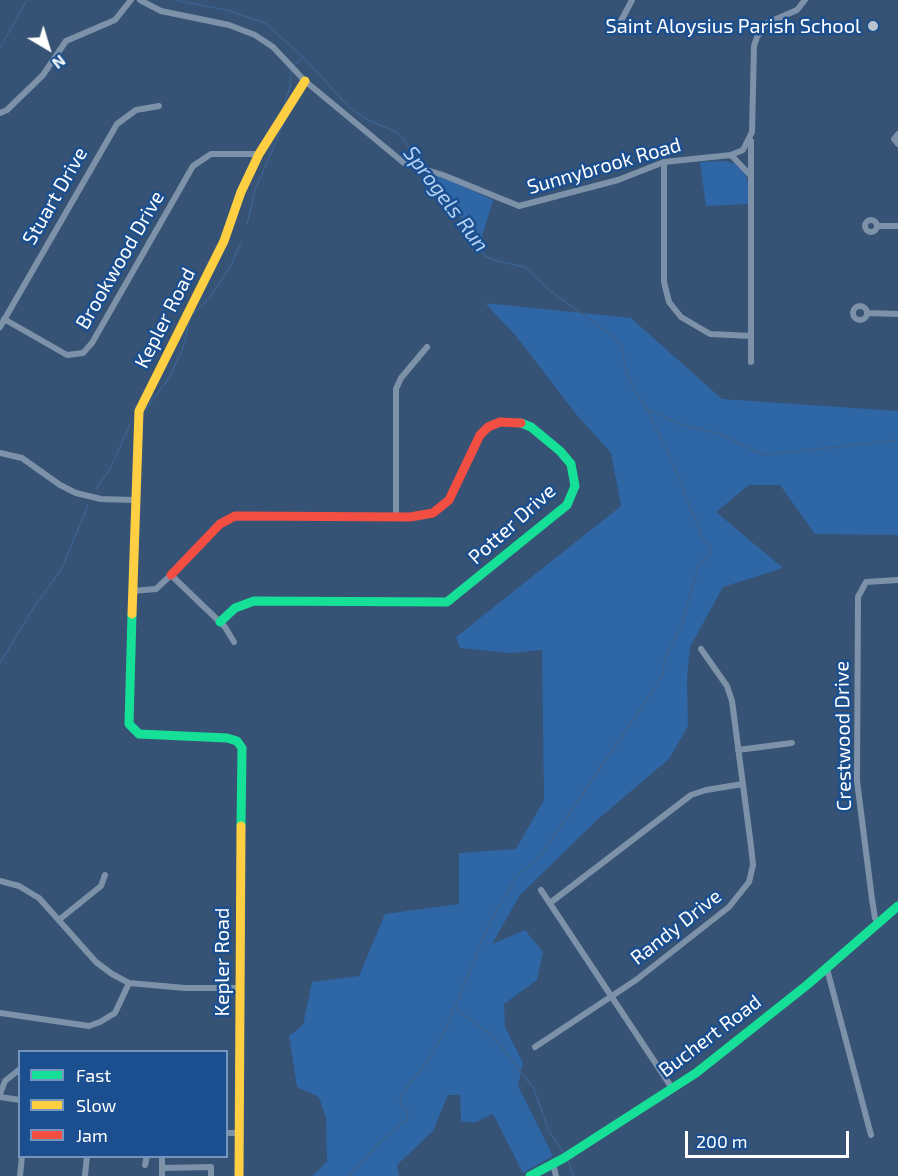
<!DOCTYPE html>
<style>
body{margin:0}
#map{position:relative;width:898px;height:1176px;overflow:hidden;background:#365274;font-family:"Exo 2",sans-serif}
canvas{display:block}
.legend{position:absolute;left:18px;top:1050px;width:210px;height:108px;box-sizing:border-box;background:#1b4f8f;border:2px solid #7695bc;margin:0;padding:8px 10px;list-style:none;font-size:18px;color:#fff}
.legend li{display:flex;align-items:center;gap:12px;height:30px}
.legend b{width:30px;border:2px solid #7695bc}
.north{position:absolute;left:18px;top:18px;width:60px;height:60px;-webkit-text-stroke:4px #1b4f8f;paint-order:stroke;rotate:142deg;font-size:16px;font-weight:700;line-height:24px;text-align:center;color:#fff}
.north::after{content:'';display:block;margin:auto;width:21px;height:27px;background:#fff;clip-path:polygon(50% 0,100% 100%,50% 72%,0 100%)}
.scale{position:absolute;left:685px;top:1131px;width:164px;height:27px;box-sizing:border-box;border:3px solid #fff;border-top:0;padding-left:8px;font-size:18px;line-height:21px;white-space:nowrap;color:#fff;-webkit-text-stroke:4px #1b4f8f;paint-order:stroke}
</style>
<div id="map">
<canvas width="898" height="1176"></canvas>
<ul class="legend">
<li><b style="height:8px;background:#16e098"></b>Fast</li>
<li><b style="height:8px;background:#ffcf43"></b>Slow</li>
<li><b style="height:8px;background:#f24e42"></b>Jam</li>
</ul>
<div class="north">N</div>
<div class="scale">200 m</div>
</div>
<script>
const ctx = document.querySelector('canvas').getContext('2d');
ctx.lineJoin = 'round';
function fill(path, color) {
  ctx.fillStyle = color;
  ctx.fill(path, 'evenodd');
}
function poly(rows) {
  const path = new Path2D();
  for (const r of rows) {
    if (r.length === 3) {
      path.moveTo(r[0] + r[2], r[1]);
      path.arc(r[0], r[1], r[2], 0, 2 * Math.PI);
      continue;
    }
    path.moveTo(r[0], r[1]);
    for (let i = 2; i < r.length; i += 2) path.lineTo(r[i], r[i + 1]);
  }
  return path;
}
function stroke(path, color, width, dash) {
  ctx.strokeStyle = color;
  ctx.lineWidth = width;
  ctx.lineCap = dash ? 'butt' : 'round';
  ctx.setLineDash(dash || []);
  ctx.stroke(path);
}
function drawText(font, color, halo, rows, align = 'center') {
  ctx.font = font + ' "Exo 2",sans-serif';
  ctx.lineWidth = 5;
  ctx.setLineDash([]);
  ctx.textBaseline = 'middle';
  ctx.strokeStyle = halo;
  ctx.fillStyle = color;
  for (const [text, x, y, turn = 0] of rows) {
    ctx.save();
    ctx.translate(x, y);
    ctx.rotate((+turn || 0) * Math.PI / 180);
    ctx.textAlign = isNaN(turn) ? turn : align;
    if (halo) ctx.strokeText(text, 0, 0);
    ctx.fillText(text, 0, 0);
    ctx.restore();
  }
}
const green = poly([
 [726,161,735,164,745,174,748,183,748,204,706,206,700,162],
 [423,172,449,180,493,200,482,237,433,190],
 [485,303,631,318,722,399,898,411,898,535,815,534,780,485,749,485,716,512,783,568,723,587,690,647,687,679,688,726,669,759,597,820,520,895,492,944,525,930,543,952,537,980,504,1004,505,1027,523,1063,518,1086,553,1156,523,1173,493,1114,474,1123,461,1121,460,1095,448,1095,433,1131,397,1165,399,1176,312,1176,327,1162,326,1118,319,1097,297,1087,289,1036,303,1025,312,982,359,976,385,914,459,904,459,853,516,849,544,800,542,650,511,653,460,648,456,637,621,506,611,453,576,414,516,336]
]);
const stream = poly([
 [174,0,227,10,265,23,303,57,351,109,366,119,396,132,405,141,417,163],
 [0,48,27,0],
 [294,65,301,59],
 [283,108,290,87,291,69],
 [424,172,469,228,485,256,493,260,525,267,548,289,615,338,622,346,625,367,633,388,647,409,679,424,720,434,764,455,898,440],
 [247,224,255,190,286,118],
 [192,314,209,299,231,265,241,242],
 [147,408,169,378,183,348,190,318],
 [96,489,111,467,130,424],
 [0,663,34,607,61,570,88,505],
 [457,1007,461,1013,493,1036,534,1089,548,1129,564,1154],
 [568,1161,574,1176],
 [349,1176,382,1140,407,1119,408,1112,400,1103,402,1093,427,1062,446,1028,489,924,516,877,541,855,656,686,663,673,665,659,681,627,699,564,710,554,710,547,703,539,675,468,647,410]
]);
const street = poly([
 [140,0,161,11,229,25,255,35,273,47,305,81,404,163,443,175,519,206,618,180,664,162,731,155,743,150,752,132,754,46,757,37,767,23,797,10,805,0],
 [621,21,632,0],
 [0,113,7,110,43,75,66,41,115,20,131,0],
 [898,134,894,139,898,144],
 [751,141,751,362],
 [731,155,751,176],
 [664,162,664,282,669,302,681,317,710,334,751,336],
 [871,226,6],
 [878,226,898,226],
 [860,313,7],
 [867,313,898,314],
 [4,319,67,355,83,353,92,343,193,166,211,154,259,154],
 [0,327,117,124,136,110,159,106],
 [0,453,22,458,60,485,76,493,101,499,134,500],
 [396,516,396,389,401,378,427,347],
 [132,591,156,589,171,575,225,627,234,642],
 [738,750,792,743],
 [0,881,19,886,39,898,96,962,112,974,129,983],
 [541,890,672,1088],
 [550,903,691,795,706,790,743,784],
 [60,919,101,886,105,875],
 [879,923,875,918,872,899,857,781,858,597,866,582,898,580],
 [827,969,871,1135],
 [0,1013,89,1026,100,1022,115,1013,129,983,185,988,240,988],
 [535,1047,636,980,729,907,749,882,753,865,751,846,732,701,727,686,701,649],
 [0,1094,5,1081,20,1069],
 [0,1097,20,1100],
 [226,1133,239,1133],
 [162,1156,162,1176],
 [553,1164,556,1176],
 [145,1165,147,1156],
 [162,1168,211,1167,211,1176],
 [85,1175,87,1156],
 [20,1176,22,1156]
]);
const fast = poly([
 [132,614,129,724,139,734,227,738,237,741,242,748,241,826],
 [220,622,235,608,254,601,447,602,567,505,575,486,571,464,560,451,531,427,521,423],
 [530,1176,564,1158,696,1073,807,985,898,906]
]);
const slow = poly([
 [132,614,139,411,224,241,241,192,259,154,305,81],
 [239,1176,241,826]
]);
const jam = poly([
 [171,575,220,524,235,516,410,517,433,513,449,500,480,435,488,427,500,422,521,423]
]);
const markers = [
 [873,26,6,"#b9c2ce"]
];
const poiNames = [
 ["Saint Aloysius Parish School",861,26]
];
const streetNames = [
 ["Sunnybrook Road",604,166,-16],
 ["Stuart Drive",55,196,-60],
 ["Brookwood Drive",120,260,-60],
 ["Kepler Road",165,318,-63],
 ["Potter Drive",512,524,-42],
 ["Crestwood Drive",843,736,-91],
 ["Randy Drive",676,927,-38],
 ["Kepler Road",222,962,-90],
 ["Buchert Road",710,1036,-37]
];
const waterNames = [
 ["Sprogels Run",446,199,53]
];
fill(green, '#2f66a5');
stroke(stream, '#3b618d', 1.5);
stroke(street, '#7d92a8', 6);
stroke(fast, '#16e098', 9);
stroke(slow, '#ffcf43', 9);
stroke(jam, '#f24e42', 9);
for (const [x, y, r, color] of markers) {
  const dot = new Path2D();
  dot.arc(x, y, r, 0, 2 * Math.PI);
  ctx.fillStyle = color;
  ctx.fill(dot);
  stroke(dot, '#1b4f8f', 2);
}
drawText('20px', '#fff', '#1b4f8f', poiNames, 'right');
drawText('20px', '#fff', '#1b4f8f', streetNames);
drawText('italic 21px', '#b5d3f5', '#1b4f8f', waterNames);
</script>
